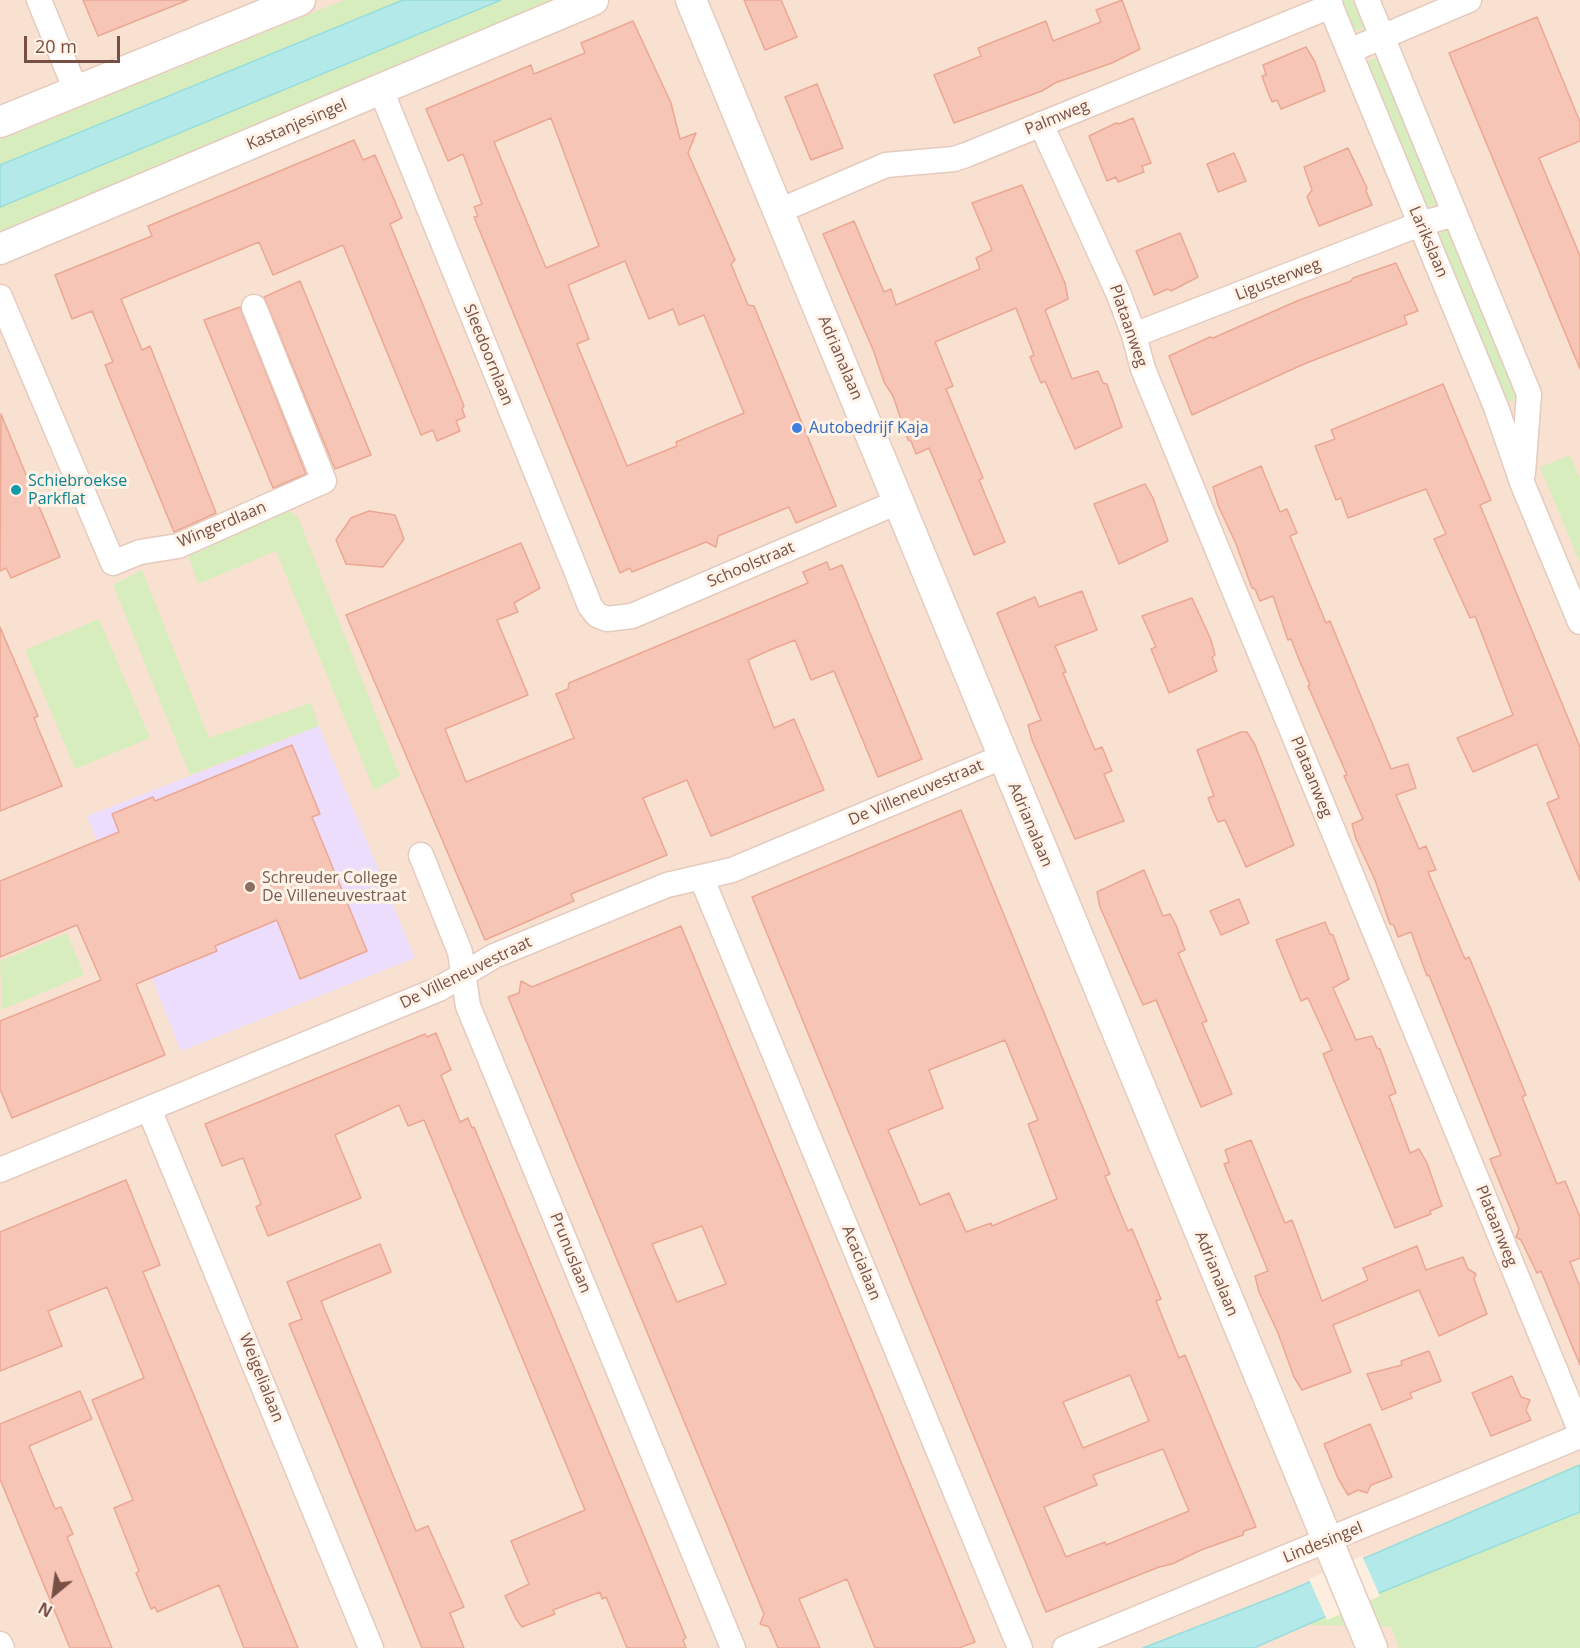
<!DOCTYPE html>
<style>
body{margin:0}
#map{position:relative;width:1580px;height:1648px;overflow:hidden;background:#feeee0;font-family:"Open Sans",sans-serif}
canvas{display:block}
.north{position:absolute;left:24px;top:1564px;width:60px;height:60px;-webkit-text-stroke:4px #fff3e8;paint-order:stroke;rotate:209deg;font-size:16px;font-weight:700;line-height:24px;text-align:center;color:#784f45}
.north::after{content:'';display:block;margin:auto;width:21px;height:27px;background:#784f45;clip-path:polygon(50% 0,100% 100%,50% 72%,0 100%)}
.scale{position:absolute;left:24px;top:36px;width:96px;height:27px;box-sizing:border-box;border:3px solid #784f45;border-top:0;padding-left:8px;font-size:18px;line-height:21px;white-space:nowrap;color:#784f45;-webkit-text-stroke:4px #fff3e8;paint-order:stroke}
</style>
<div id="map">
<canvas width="1580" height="1648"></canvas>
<div class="north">N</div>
<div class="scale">20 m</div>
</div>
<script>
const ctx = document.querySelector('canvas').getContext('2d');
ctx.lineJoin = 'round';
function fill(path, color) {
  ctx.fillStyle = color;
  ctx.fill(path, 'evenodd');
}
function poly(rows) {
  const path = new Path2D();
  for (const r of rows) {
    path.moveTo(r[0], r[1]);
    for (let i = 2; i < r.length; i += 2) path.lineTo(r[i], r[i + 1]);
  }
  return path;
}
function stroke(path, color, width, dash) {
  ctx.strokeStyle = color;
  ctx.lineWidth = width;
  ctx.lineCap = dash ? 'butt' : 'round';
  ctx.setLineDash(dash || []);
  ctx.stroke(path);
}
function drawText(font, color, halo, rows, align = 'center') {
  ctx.font = font + ' "Open Sans",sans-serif';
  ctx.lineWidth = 6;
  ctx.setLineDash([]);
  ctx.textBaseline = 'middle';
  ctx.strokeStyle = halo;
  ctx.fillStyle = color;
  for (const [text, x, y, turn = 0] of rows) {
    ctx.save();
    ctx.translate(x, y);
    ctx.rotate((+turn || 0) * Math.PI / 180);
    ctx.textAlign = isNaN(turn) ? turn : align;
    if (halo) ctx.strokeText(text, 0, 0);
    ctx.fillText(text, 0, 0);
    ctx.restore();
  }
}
const residential = poly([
 [0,0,1580,0,1580,1648,0,1648]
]);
const education = poly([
 [319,726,415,958,181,1051,87,816]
]);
const green = poly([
 [344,0,403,0,0,165,0,140],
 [501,0,565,0,0,238,0,207],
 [1338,0,1357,0,1367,23,1363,28,1356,31,1349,29],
 [1375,58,1382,63,1440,199,1437,204,1429,207,1422,205,1367,67,1369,60],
 [1445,228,1452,232,1522,395,1519,401,1505,401,1437,239],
 [1570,455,1580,479,1580,563,1540,467],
 [288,511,298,517,400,776,374,790,276,551,198,584,187,552],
 [142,570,209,738,311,703,319,726,190,775,113,585],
 [99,619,150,738,75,769,25,650],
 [67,933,84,975,2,1010,0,961],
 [1580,1463,1580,1648,1399,1648,1391,1627,1306,1625,1254,1648,1174,1648]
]);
const water = poly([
 [403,0,501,0,0,207,0,165,403,0],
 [1580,1465,1580,1512,1379,1593,1254,1648,1143,1648,1284,1593,1580,1465]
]);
const pier = poly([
 [1362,1556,1380,1596,1327,1620,1309,1579]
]);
const building = poly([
 [83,0,188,0,98,36,83,0],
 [744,0,781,0,797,37,765,50,744,0],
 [1122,0,1140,49,1112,63,1055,83,1042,91,954,123,934,75,981,56,978,48,1046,21,1053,41,1101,22,1096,10,1122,0],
 [1537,17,1580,122,1580,141,1539,158,1580,256,1580,369,1449,53,1537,17],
 [633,21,671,103,680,139,696,133,688,153,735,260,731,264,748,305,754,306,836,506,796,523,789,507,718,536,716,547,706,542,632,572,630,568,620,573,474,217,478,216,474,207,482,204,463,154,448,161,426,109,531,65,534,74,585,53,581,43,633,21],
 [551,118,599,246,546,268,494,142,551,118],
 [625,261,649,319,673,309,679,325,704,315,744,413,676,442,677,446,627,466,577,344,589,339,568,285,625,261],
 [1306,47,1315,62,1325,91,1281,109,1277,100,1272,102,1267,90,1262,76,1266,75,1263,65,1306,47],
 [817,84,843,148,811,160,785,97,817,84],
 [1133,118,1151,163,1142,166,1144,172,1118,182,1116,177,1107,181,1089,136,1116,123,1119,124,1133,118],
 [354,140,363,160,375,155,402,218,390,224,464,406,462,409,465,417,456,421,460,431,437,441,433,430,421,435,343,245,273,275,259,242,121,299,142,350,150,346,216,513,174,532,105,365,113,362,92,311,72,319,55,275,152,236,148,226,354,140],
 [1348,148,1367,188,1366,191,1372,205,1319,226,1307,197,1312,190,1304,167,1348,148],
 [1234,153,1246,181,1218,192,1207,164,1234,153],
 [1022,185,1065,283,1068,299,1045,310,1072,379,1098,371,1103,383,1107,384,1122,427,1075,449,1045,381,1041,383,1030,357,1034,355,1016,308,935,342,953,386,946,389,983,478,979,480,1005,542,974,555,929,448,916,454,911,441,908,440,893,396,884,382,874,352,823,234,854,221,884,292,891,289,896,305,980,269,976,258,992,250,972,203,1022,185],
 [1180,233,1198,277,1171,291,1168,289,1154,295,1136,251,1180,233],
 [1396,263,1418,311,1404,316,1407,324,1304,364,1192,415,1169,356,1210,337,1213,338,1297,301,1351,281,1353,278,1396,263],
 [300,281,371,455,335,469,264,297,300,281],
 [240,307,306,474,273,488,204,320,240,307],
 [1443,384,1491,500,1480,505,1580,747,1580,881,1547,803,1559,798,1537,744,1473,772,1457,738,1513,715,1475,616,1470,618,1434,539,1446,534,1426,489,1348,518,1341,498,1336,500,1315,446,1335,439,1331,430,1443,384],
 [1,414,60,557,11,578,6,568,0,571,1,414],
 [1261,466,1280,512,1287,509,1297,533,1290,536,1326,623,1330,621,1391,769,1408,764,1416,788,1396,795,1419,849,1426,846,1436,870,1428,872,1465,959,1469,957,1499,1029,1526,1095,1522,1097,1557,1184,1565,1181,1580,1217,1580,1258,1570,1262,1580,1287,1580,1365,1541,1271,1537,1273,1521,1240,1516,1237,1519,1229,1490,1159,1501,1155,1429,975,1427,976,1411,932,1398,937,1394,925,1390,924,1375,880,1356,839,1352,824,1363,819,1344,776,1347,775,1308,686,1310,685,1300,662,1291,639,1288,640,1273,596,1260,601,1255,589,1252,588,1236,544,1218,505,1213,487,1261,466],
 [1145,484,1153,498,1168,541,1119,564,1094,504,1145,484],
 [369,511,395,515,404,539,383,567,346,564,336,540,351,518,369,511],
 [521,543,540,588,514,603,518,612,497,620,528,695,445,729,466,782,574,738,556,694,568,689,569,683,808,583,803,572,827,562,830,570,842,565,922,759,878,777,834,671,811,680,795,640,770,650,748,660,774,728,794,719,824,790,711,836,687,780,643,798,667,855,571,894,574,901,485,940,346,615,521,543],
 [1082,591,1097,630,1055,646,1066,672,1063,673,1095,750,1102,747,1112,771,1104,774,1124,821,1075,839,1032,740,1028,725,1041,720,997,613,1035,597,1039,607,1082,591],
 [1192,598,1211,640,1215,655,1212,657,1217,671,1169,693,1151,649,1156,647,1142,616,1192,598],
 [0,627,38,716,34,718,62,786,0,811,0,627],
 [1241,732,1247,732,1255,745,1294,845,1246,867,1225,820,1218,822,1213,811,1208,798,1214,796,1197,750,1241,732],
 [292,745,320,814,312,817,367,951,300,979,277,920,215,946,217,951,136,984,165,1055,12,1118,0,1089,0,1021,101,980,77,925,0,957,0,881,119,832,112,814,153,797,155,801,292,745],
 [961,810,1110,1174,1105,1176,1128,1231,1132,1229,1161,1299,1156,1301,1179,1358,1185,1355,1256,1527,1244,1531,1243,1535,1201,1550,1172,1564,1159,1567,1046,1612,752,897,961,810],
 [1005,1040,1038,1120,1028,1124,1057,1199,992,1226,991,1223,966,1232,949,1193,920,1205,888,1130,943,1108,929,1070,1005,1040],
 [1130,1375,1149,1421,1083,1448,1063,1402,1130,1375],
 [1163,1449,1189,1511,1106,1545,1105,1542,1066,1557,1044,1507,1097,1485,1093,1475,1163,1449],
 [1144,870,1163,916,1170,914,1176,925,1185,950,1178,953,1207,1021,1202,1023,1232,1094,1201,1107,1156,1000,1143,1005,1100,907,1097,892,1144,870],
 [1239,899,1249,923,1221,935,1210,911,1239,899],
 [1325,922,1330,934,1333,935,1349,979,1333,988,1356,1040,1372,1036,1377,1048,1380,1049,1396,1093,1389,1096,1410,1153,1419,1149,1427,1163,1442,1206,1430,1211,1431,1214,1395,1228,1323,1054,1332,1050,1308,998,1301,1001,1276,940,1325,922],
 [681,926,707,989,975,1642,959,1648,875,1648,847,1579,799,1599,820,1648,778,1648,769,1627,760,1624,764,1614,508,997,519,993,521,981,532,987,681,926],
 [702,1226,726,1284,677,1302,652,1244,702,1226],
 [436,1033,451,1070,441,1075,460,1122,468,1118,472,1128,474,1127,654,1560,686,1638,683,1640,686,1648,627,1648,606,1597,602,1599,600,1592,553,1610,555,1614,522,1627,516,1619,505,1596,529,1584,511,1541,585,1510,424,1120,408,1126,399,1105,335,1135,361,1198,268,1236,256,1207,261,1204,243,1158,222,1166,205,1124,425,1034,427,1037,436,1033],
 [1251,1140,1285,1223,1292,1220,1322,1301,1368,1280,1363,1268,1417,1246,1426,1270,1463,1257,1468,1269,1476,1274,1474,1279,1487,1314,1439,1336,1419,1290,1333,1325,1351,1372,1302,1390,1294,1377,1278,1333,1259,1292,1255,1276,1268,1271,1224,1164,1229,1162,1225,1150,1251,1140],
 [126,1180,160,1265,143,1272,298,1648,244,1648,219,1585,157,1612,155,1607,151,1609,136,1573,139,1571,114,1508,133,1500,92,1400,144,1378,107,1287,48,1311,62,1346,0,1371,0,1232,126,1180],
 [380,1244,391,1272,321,1301,416,1531,428,1526,464,1607,450,1613,464,1648,422,1648,289,1324,302,1319,287,1282,380,1244],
 [1429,1351,1441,1381,1410,1393,1412,1398,1382,1410,1367,1374,1402,1365,1401,1361,1429,1351],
 [1512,1376,1521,1397,1530,1400,1526,1410,1531,1420,1491,1436,1472,1393,1512,1376],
 [80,1391,92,1419,29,1446,55,1509,61,1507,73,1534,67,1537,112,1648,70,1648,0,1479,0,1424,80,1391],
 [1370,1424,1392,1477,1371,1485,1367,1493,1358,1490,1348,1495,1338,1478,1324,1444,1370,1424]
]);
const minor = poly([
 [39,0,77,93],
 [1328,0,1496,407,1523,485,1580,622],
 [1367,0,1529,394,1523,473],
 [1349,51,1469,0],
 [381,90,577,573,590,606,597,615,607,619,632,616,900,501],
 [1041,124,1119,295,1134,335,1143,369,1580,1430],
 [779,211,886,165,954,159,966,155,1331,6],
 [0,297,113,563,140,552,178,546,324,481,254,307],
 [1134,335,1420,224,1455,214],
 [421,855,460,952,468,1006,733,1648],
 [702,879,1020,1648],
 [149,1109,371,1648],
 [0,1170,439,989,494,956,667,885,732,870,1002,757],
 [0,1644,2,1648],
 [1065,1648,1580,1436]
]);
const tertiary = poly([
 [691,0,1372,1648],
 [0,122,300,0],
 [0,249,593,0]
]);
const markers = [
 [797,428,6,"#3f7fe0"],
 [16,490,6,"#0f9aa8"],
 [250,887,6,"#8d6e63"]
];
const streetNames = [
 ["Palmweg",1057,118,-22],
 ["Kastanjesingel",297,125,-23],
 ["Larikslaan",1428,242,67],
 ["Ligusterweg",1278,280,-21],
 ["Plataanweg",1128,326,71],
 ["Sleedoornlaan",488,355,68],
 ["Adrianalaan",840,358,67],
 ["Wingerdlaan",222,525,-23],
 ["Schoolstraat",751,565,-23],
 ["Plataanweg",1311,777,68],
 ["De Villeneuvestraat",916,793,-23],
 ["Adrianalaan",1030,825,67],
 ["De Villeneuvestraat",466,973,-26],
 ["Plataanweg",1496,1226,68],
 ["Prunuslaan",570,1253,68],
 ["Acacialaan",861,1263,68],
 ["Adrianalaan",1216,1274,68],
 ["Weigelialaan",261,1378,68],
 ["Lindesingel",1323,1543,-22]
];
const shopNames = [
 ["Autobedrijf Kaja",809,428]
];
const cultureNames = [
 ["Schiebroekse",28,481],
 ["Parkflat",28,499]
];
const educationNames = [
 ["Schreuder College",262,878],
 ["De Villeneuvestraat",262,896]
];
fill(residential, '#f9e1d1');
fill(education, '#ebddfb');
fill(green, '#d8edbd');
fill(water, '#b3eae9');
stroke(water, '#98dcdc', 1.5);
fill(pier, '#feeee0');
fill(building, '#f7c5b5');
stroke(building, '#eba794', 1.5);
stroke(minor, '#e5cabe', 27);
stroke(tertiary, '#e5cabe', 33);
stroke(minor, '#fff', 24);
stroke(tertiary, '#fff', 30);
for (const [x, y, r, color] of markers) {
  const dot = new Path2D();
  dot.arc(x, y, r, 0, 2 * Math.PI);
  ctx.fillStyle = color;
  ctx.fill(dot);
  stroke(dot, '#fff3e8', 2);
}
drawText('16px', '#784f45', '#fff3e8', streetNames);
drawText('16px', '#366cbe', '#fff3e8', shopNames, 'left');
drawText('16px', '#0d838f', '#fff3e8', cultureNames, 'left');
drawText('16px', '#785e54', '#fff3e8', educationNames, 'left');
</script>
